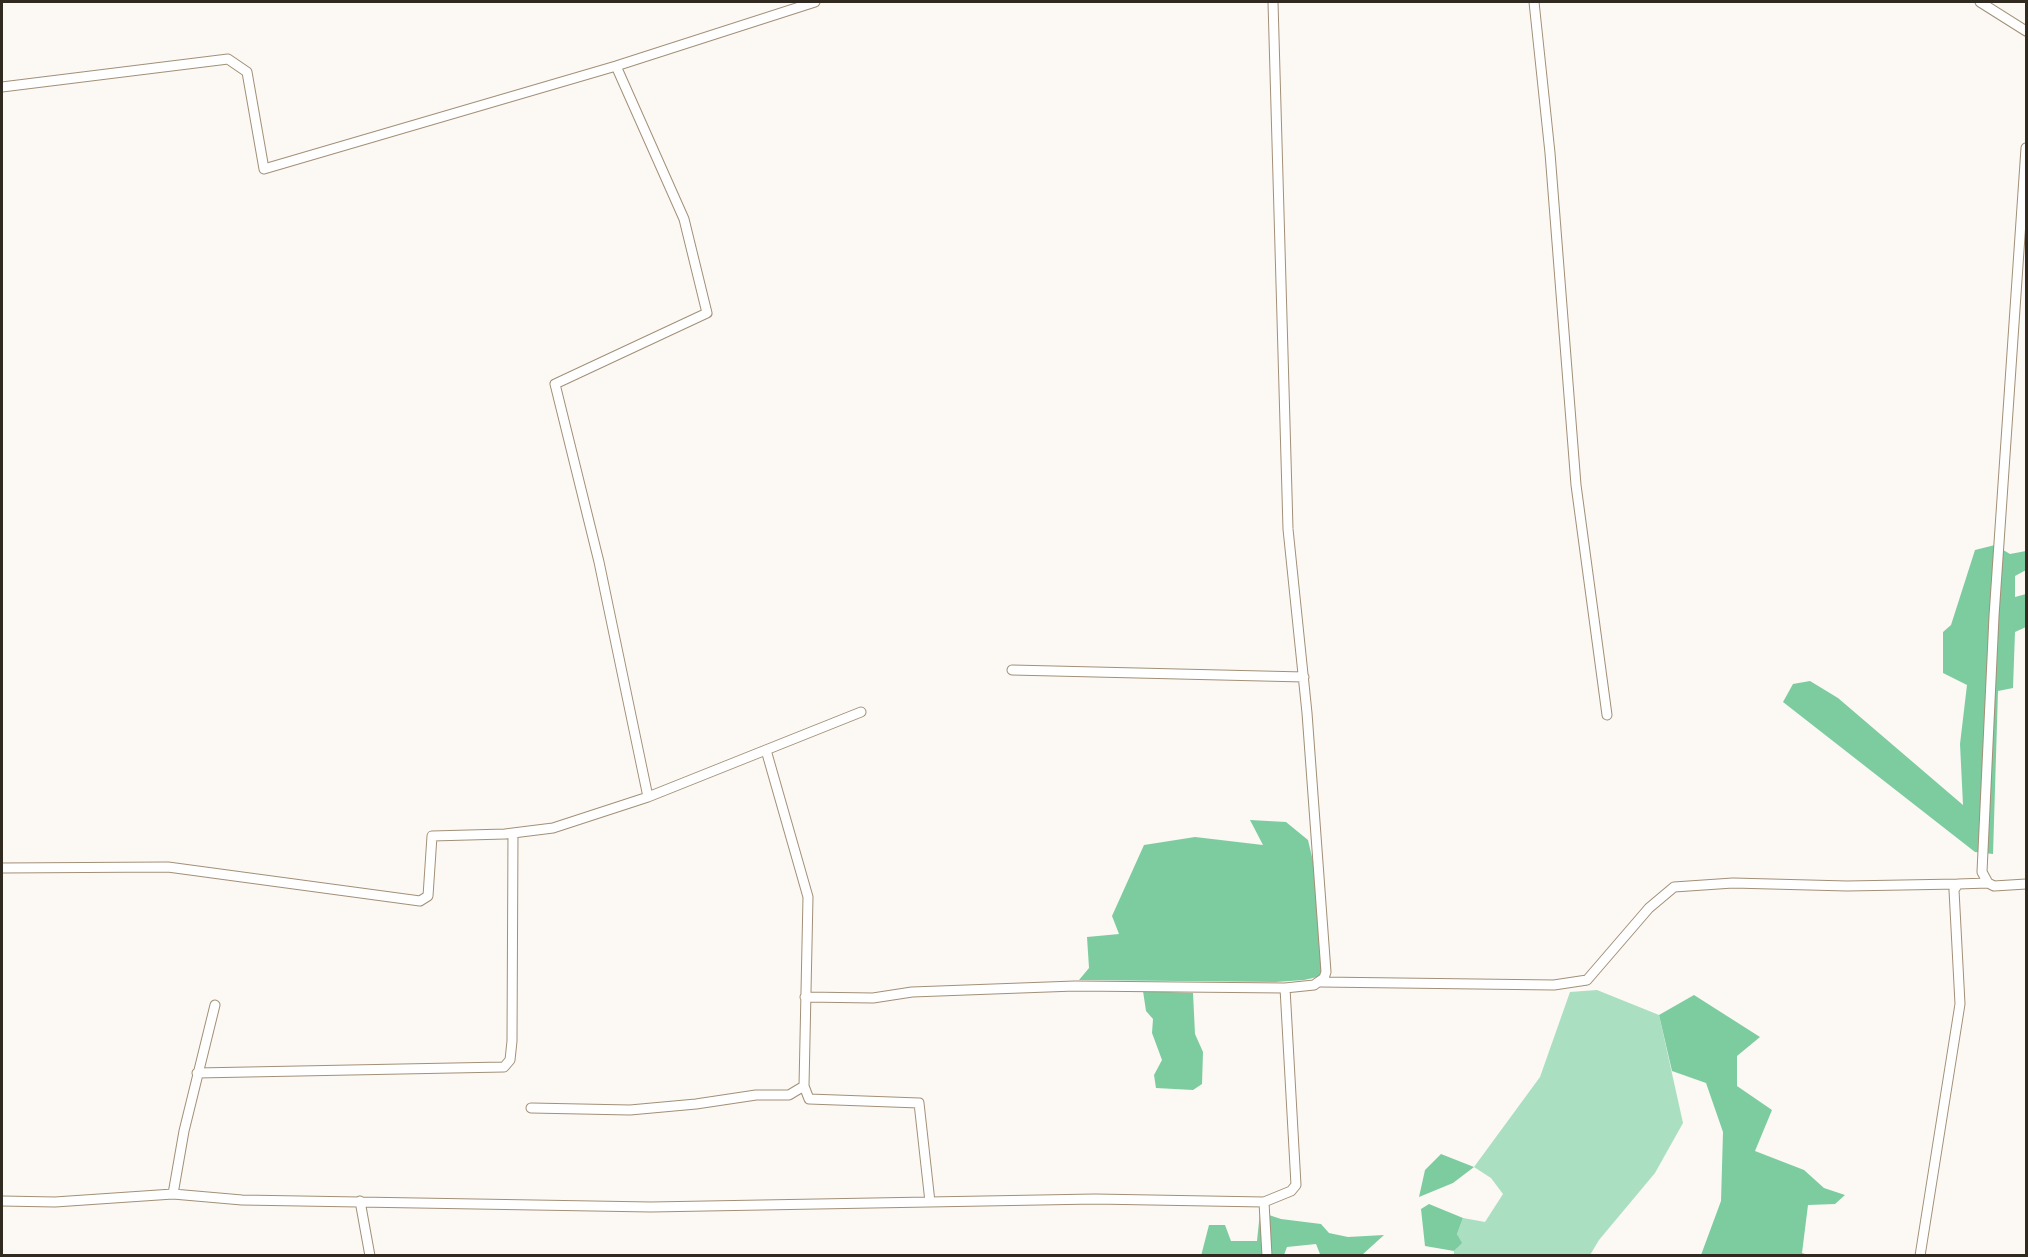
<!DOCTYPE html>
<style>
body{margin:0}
#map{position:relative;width:2028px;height:1257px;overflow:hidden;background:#fcf8f3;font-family:"Times New Roman",serif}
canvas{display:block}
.frame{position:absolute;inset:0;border:3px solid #312a20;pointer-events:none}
</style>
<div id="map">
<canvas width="2028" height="1257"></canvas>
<div class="frame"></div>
</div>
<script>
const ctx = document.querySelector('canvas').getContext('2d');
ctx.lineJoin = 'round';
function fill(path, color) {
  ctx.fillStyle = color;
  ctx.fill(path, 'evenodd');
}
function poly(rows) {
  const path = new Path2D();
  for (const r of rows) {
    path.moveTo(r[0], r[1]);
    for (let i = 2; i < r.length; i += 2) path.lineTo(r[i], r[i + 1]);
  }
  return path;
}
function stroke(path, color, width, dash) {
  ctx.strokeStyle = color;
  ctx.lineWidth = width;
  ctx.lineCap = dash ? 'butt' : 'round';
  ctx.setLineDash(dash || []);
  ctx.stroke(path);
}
const green = poly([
 [1597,990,1659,1015,1683,1123,1655,1173,1599,1240,1590,1255,1454,1256,1454,1251,1461,1243,1457,1234,1463,1218,1485,1222,1503,1194,1491,1178,1474,1167,1540,1077,1570,992]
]);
const forest = poly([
 [1995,545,2010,554,2026,551,2026,570,2015,576,2015,597,2026,594,2026,627,2015,632,2013,688,1998,691,1993,854,1975,852,1783,702,1793,684,1810,681,1838,698,1963,805,1960,744,1967,685,1943,673,1943,632,1951,625,1975,550],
 [1250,820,1286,822,1308,840,1316,874,1322,976,1304,980,1276,982,1079,980,1089,968,1087,937,1119,934,1112,916,1144,845,1195,837,1263,845],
 [1143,991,1193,993,1195,1034,1203,1052,1202,1084,1193,1090,1156,1088,1154,1075,1162,1060,1152,1033,1153,1019,1146,1011],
 [1694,995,1760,1037,1737,1056,1737,1086,1772,1110,1755,1151,1804,1170,1824,1188,1845,1195,1835,1204,1808,1205,1802,1253,1808,1255,1701,1255,1721,1201,1723,1132,1706,1083,1672,1071,1659,1015],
 [1441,1154,1474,1167,1453,1183,1419,1197,1425,1170],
 [1429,1204,1463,1218,1457,1234,1462,1243,1454,1251,1425,1246,1421,1209],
 [1260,1212,1281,1219,1321,1224,1329,1233,1348,1237,1384,1235,1362,1255,1320,1254,1316,1244,1287,1247,1284,1255,1277,1255,1201,1256,1209,1225,1225,1225,1231,1241,1257,1241]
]);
const minor = poly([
 [1534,2,1550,153,1576,485,1607,715],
 [1980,2,2026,31],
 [616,66,684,219,707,313,555,384,599,562,648,797],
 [2,87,228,59,247,72,264,169,616,66,815,2],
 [2026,148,1994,616,1982,872,1988,883,1994,886,2026,884],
 [1012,670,1304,677],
 [766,750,808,897,804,1086,809,1099,919,1103,930,1202],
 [2,868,168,867,420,901,428,896,432,836,505,834,553,828,648,797,861,712],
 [1321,982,1554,985,1587,980,1649,908,1674,887,1733,883,1847,886,1958,884],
 [805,997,873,998,912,992,1075,986,1285,988,1314,985,1324,978,1326,972,1307,713,1288,529,1273,2],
 [197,1073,504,1067,510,1060,512,1041,513,833],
 [531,1108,630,1110,696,1104,756,1095,789,1095,804,1086],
 [173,1194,184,1131,215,1005],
 [2,1201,55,1202,173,1194,242,1200,651,1207,1095,1199,1264,1202,1267,1256],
 [360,1201,370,1256],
 [1264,1202,1291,1191,1296,1185,1285,988],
 [1920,1256,1960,1004,1954,890,1958,884,1988,883]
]);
fill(green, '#abdfc1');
fill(forest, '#7dcca0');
stroke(minor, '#a29078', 11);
stroke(minor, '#fff', 9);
</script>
